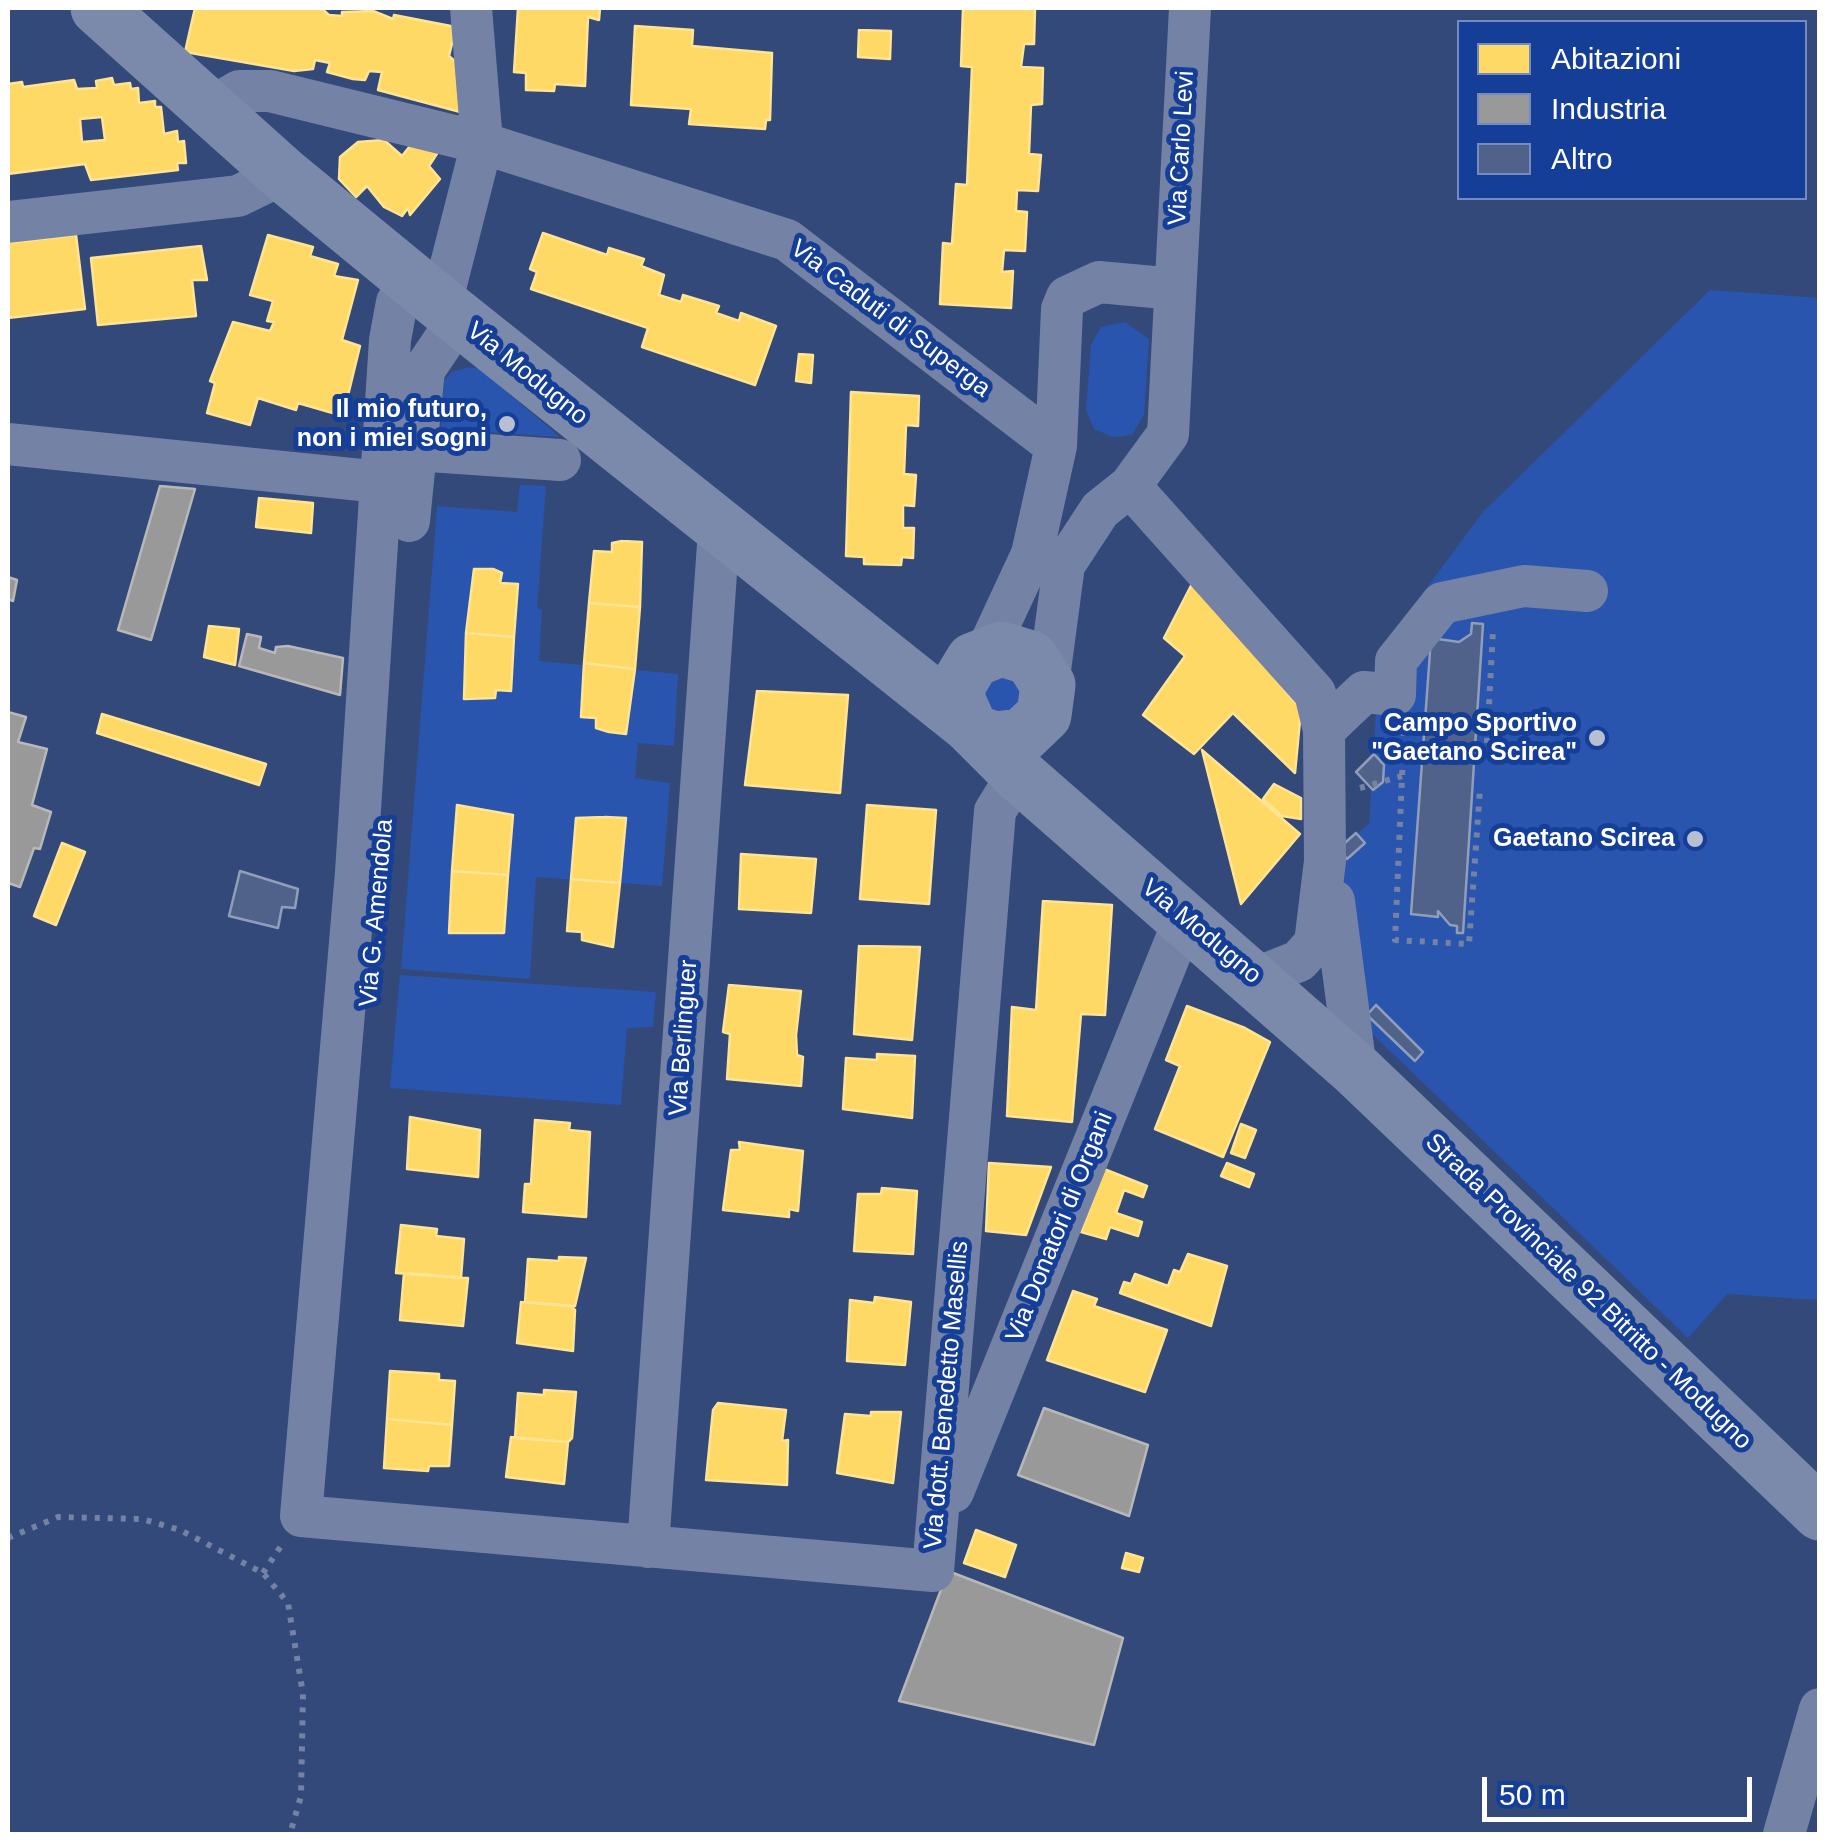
<!DOCTYPE html>
<style>
body{margin:0}
#map{position:relative;width:1827px;height:1842px;overflow:hidden;background:#33497a;font-family:Arial,sans-serif}
canvas{display:block}
.frame{position:absolute;inset:0;border:10px solid #fff;pointer-events:none}
.legend{position:absolute;left:1457px;top:20px;width:350px;height:180px;box-sizing:border-box;background:#153e98;border:2px solid #738bc1;margin:0;padding:12px 18px;list-style:none;font-size:30px;color:#fff}
.legend li{display:flex;align-items:center;gap:20px;height:50px}
.legend b{width:50px;border:2px solid #738bc1}
.scale{position:absolute;left:1482px;top:1777px;width:270px;height:45px;box-sizing:border-box;border:5px solid #fff;border-top:0;padding-left:12px;font-size:30px;line-height:35px;white-space:nowrap;color:#fff;-webkit-text-stroke:8px #153e98;paint-order:stroke}
</style>
<div id="map">
<canvas width="1827" height="1842"></canvas>
<div class="frame"></div>
<ul class="legend">
<li><b style="height:28px;background:#ffd966"></b>Abitazioni</li>
<li><b style="height:28px;background:#999"></b>Industria</li>
<li><b style="height:28px;background:#506289"></b>Altro</li>
</ul>
<div class="scale">50 m</div>
</div>
<script>
const ctx = document.querySelector('canvas').getContext('2d');
ctx.lineJoin = 'round';
function fill(path, color) {
  ctx.fillStyle = color;
  ctx.fill(path, 'evenodd');
}
function poly(rows) {
  const path = new Path2D();
  for (const r of rows) {
    path.moveTo(r[0], r[1]);
    for (let i = 2; i < r.length; i += 2) path.lineTo(r[i], r[i + 1]);
  }
  return path;
}
function stroke(path, color, width, dash) {
  ctx.strokeStyle = color;
  ctx.lineWidth = width;
  ctx.lineCap = dash ? 'butt' : 'round';
  ctx.setLineDash(dash || []);
  ctx.stroke(path);
}
function drawText(font, color, halo, rows, align = 'center') {
  ctx.font = font + ' Arial,sans-serif';
  ctx.lineWidth = 10;
  ctx.setLineDash([]);
  ctx.textBaseline = 'middle';
  ctx.strokeStyle = halo;
  ctx.fillStyle = color;
  for (const [text, x, y, turn = 0] of rows) {
    ctx.save();
    ctx.translate(x, y);
    ctx.rotate((+turn || 0) * Math.PI / 180);
    ctx.textAlign = isNaN(turn) ? turn : align;
    if (halo) ctx.strokeText(text, 0, 0);
    ctx.fillText(text, 0, 0);
    ctx.restore();
  }
}
const green = poly([
 [1710,290,1819,298,1819,1300,1727,1294,1688,1338,1361,1023,1334,853,1369,824,1380,651,1483,512],
 [1125,322,1149,339,1144,414,1132,435,1113,437,1094,429,1086,410,1091,345,1101,327],
 [469,367,480,369,560,437,441,429,444,380,452,372],
 [520,485,546,486,537,608,542,610,539,661,678,674,674,746,638,743,635,778,670,783,662,886,536,877,530,979,401,969,437,506,517,512],
 [993,677,1023,679,1022,714,988,711,984,689],
 [400,975,656,992,653,1027,627,1028,621,1105,390,1088]
]);
const homes = poly([
 [195,8,321,8,329,15,342,16,342,12,373,11,393,19,394,15,456,27,449,56,463,68,464,113,378,90,382,72,369,71,365,80,353,79,327,72,330,63,315,60,313,69,294,71,185,52,195,8],
 [518,8,600,8,599,20,588,17,585,86,555,84,554,91,526,90,526,73,514,72,518,8],
 [963,8,1035,8,1034,44,1024,44,1021,67,1043,68,1042,104,1031,105,1029,154,1041,155,1038,191,1017,190,1016,211,1027,212,1025,251,1004,250,1002,272,1013,271,1011,308,940,304,943,243,952,244,956,184,967,185,972,67,961,66,963,8],
 [635,26,693,30,692,46,772,53,770,120,766,120,765,129,689,124,691,109,631,105,635,26],
 [859,30,891,31,890,59,858,57,859,30],
 [112,78,114,85,130,83,131,89,138,88,139,103,155,101,155,107,161,107,164,134,177,131,178,142,184,141,186,163,177,163,178,170,91,180,85,164,8,174,8,84,22,82,23,87,74,80,77,89,97,88,96,81,112,78],
 [102,117,105,140,82,142,80,119,102,117],
 [384,140,402,156,414,141,440,149,429,166,440,179,410,215,408,208,402,216,384,207,367,186,356,197,339,179,340,157,358,142,384,140],
 [543,233,607,255,609,248,644,259,641,266,664,275,659,295,681,302,683,295,719,306,716,313,739,321,741,313,776,326,755,385,642,347,648,328,531,289,537,272,530,269,543,233],
 [76,235,85,309,8,318,8,243,76,235],
 [268,235,313,247,310,256,338,264,334,276,358,280,342,340,360,346,343,416,298,403,296,410,258,398,250,425,207,413,215,383,210,381,233,322,270,331,274,322,267,321,273,301,250,295,268,235],
 [201,246,207,280,192,280,196,316,98,325,91,258,201,246],
 [799,354,813,355,811,383,796,381,799,354],
 [851,392,919,396,918,426,906,425,904,474,916,475,914,506,903,505,903,528,914,528,913,558,902,557,901,565,864,564,864,557,846,556,851,392],
 [259,498,313,503,311,533,256,527,259,498],
 [622,541,642,542,640,607,589,603,594,551,612,552,612,543,622,541],
 [474,569,493,569,502,573,500,583,518,584,514,637,466,633,474,569],
 [1195,578,1301,710,1295,773,1233,713,1194,754,1143,715,1185,656,1164,638,1195,578],
 [589,603,640,607,635,669,584,663,589,603],
 [209,626,239,629,235,665,204,657,209,626],
 [466,633,514,637,511,691,496,690,495,698,464,699,466,633],
 [584,663,635,669,626,734,609,732,596,728,596,718,581,717,584,663],
 [757,691,848,695,840,793,745,785,757,691],
 [102,714,266,764,259,785,97,733,102,714],
 [1202,750,1300,834,1241,904,1202,750],
 [1274,784,1301,798,1301,819,1282,816,1263,799,1274,784],
 [457,805,513,815,508,875,452,871,457,805],
 [867,805,936,810,929,904,860,899,867,805],
 [605,817,626,818,620,883,571,879,576,818,605,817],
 [62,843,85,852,56,925,34,916,62,843],
 [741,854,816,859,811,913,739,909,741,854],
 [452,871,508,875,504,933,449,933,452,871],
 [571,879,620,883,613,947,582,940,582,932,567,931,571,879],
 [1043,901,1112,905,1105,1015,1081,1014,1072,1122,1007,1116,1012,1007,1036,1010,1043,901],
 [859,946,920,947,912,1040,854,1034,859,946],
 [729,985,801,991,796,1035,797,1055,803,1057,801,1086,727,1079,730,1034,723,1032,729,985],
 [1187,1006,1245,1028,1270,1042,1223,1157,1155,1129,1180,1066,1166,1060,1187,1006],
 [877,1054,915,1056,912,1118,843,1109,846,1058,877,1060,877,1054],
 [410,1117,480,1130,478,1177,407,1169,410,1117],
 [535,1120,570,1123,569,1130,590,1132,586,1217,523,1212,525,1184,531,1184,535,1120],
 [1241,1124,1256,1130,1245,1158,1231,1153,1241,1124],
 [739,1142,803,1151,798,1211,789,1209,789,1217,723,1210,731,1150,740,1150,739,1142],
 [989,1163,1051,1167,1026,1235,986,1231,989,1163],
 [1227,1163,1254,1174,1249,1187,1221,1176,1227,1163],
 [1104,1169,1147,1186,1143,1197,1124,1190,1116,1213,1142,1222,1138,1236,1110,1227,1106,1239,1081,1232,1104,1169],
 [882,1188,917,1191,913,1254,854,1251,858,1194,881,1194,882,1188],
 [401,1225,437,1229,436,1236,464,1239,461,1278,396,1273,401,1225],
 [1188,1254,1227,1266,1211,1326,1120,1293,1124,1282,1131,1284,1135,1274,1168,1286,1174,1270,1180,1272,1188,1254],
 [559,1257,586,1258,575,1306,525,1302,528,1259,559,1261,559,1257],
 [404,1273,468,1278,463,1326,400,1320,404,1273],
 [1073,1291,1097,1299,1094,1306,1167,1330,1145,1392,1047,1360,1073,1291],
 [875,1297,911,1302,905,1365,847,1361,850,1300,874,1303,875,1297],
 [521,1302,571,1306,575,1310,573,1351,517,1343,521,1302],
 [390,1371,439,1374,439,1380,455,1381,452,1425,387,1419,390,1371],
 [544,1390,576,1392,572,1438,568,1442,515,1438,518,1393,544,1395,544,1390],
 [718,1403,786,1410,782,1441,788,1440,787,1485,706,1480,713,1410,718,1403],
 [871,1412,901,1412,893,1483,837,1473,845,1414,871,1416,871,1412],
 [387,1419,452,1425,449,1466,429,1466,428,1471,384,1468,387,1419],
 [511,1437,568,1442,564,1484,506,1477,511,1437],
 [976,1530,1016,1545,1005,1577,964,1563,976,1530],
 [1126,1553,1143,1558,1139,1572,1122,1568,1126,1553]
]);
const industry = poly([
 [160,486,195,489,151,640,118,630,160,486],
 [8,577,17,580,13,601,8,599,8,577],
 [247,634,261,637,259,648,275,653,276,647,288,646,343,658,340,695,239,666,247,634],
 [8,712,26,717,18,742,47,749,32,805,51,812,40,849,34,848,20,887,8,883,8,712],
 [1044,1408,1148,1445,1129,1516,1018,1475,1044,1408],
 [948,1571,1123,1638,1094,1745,899,1701,948,1571]
]);
const building = poly([
 [1472,623,1483,624,1463,933,1457,933,1457,926,1450,925,1438,911,1438,917,1411,914,1431,638,1459,642,1471,634,1472,623],
 [1374,754,1384,765,1383,782,1373,790,1356,772,1374,754],
 [1356,833,1365,843,1347,859,1338,849,1356,833],
 [240,871,298,889,295,908,282,907,278,928,229,916,240,871],
 [1376,1005,1423,1052,1415,1061,1367,1015,1376,1005]
]);
const path = poly([
 [1404,731,1395,940,1469,944,1480,789],
 [1487,743,1493,630],
 [1360,788,1402,776],
 [8,1538,58,1517,142,1519,180,1530,263,1573,288,1603,303,1694,301,1796,290,1834],
 [263,1573,281,1546]
]);
const minor = poly([
 [210,108,239,91,270,91,482,143,787,240,1056,446],
 [8,222,238,196,283,174],
 [413,280,397,302,390,340,356,872,301,1516,933,1571,995,811,1018,774],
 [441,304,482,143,471,8],
 [8,444,410,485],
 [415,450,560,460],
 [1130,486,1315,693,1324,730,1325,861,1315,943,1299,961,1256,978],
 [409,521,424,370,459,318],
 [986,653,1032,554,1056,446,1062,309,1067,297,1099,282,1175,289],
 [1048,685,1064,565,1100,510,1130,486,1168,434,1190,8],
 [1324,730,1364,692,1395,695,1396,661,1442,603,1524,586,1587,591],
 [1334,901,1356,1070],
 [953,1492,1184,920],
 [648,1547,719,530],
 [1784,1834,1820,1709]
]);
const major = poly([
 [98,8,283,174,441,304,969,725],
 [980,734,994,739,1022,736,1044,715,1048,685,1031,658,1001,649,973,660,958,685,958,700,969,725,1018,774,1356,1070,1820,1513]
]);
const markers = [
 [507,424,10,"#b8bfd0"],
 [1597,738,10,"#b8bfd0"],
 [1695,839,10,"#b8bfd0"]
];
const streetNames = [
 ["Via Carlo Levi",1182,148,-87],
 ["Via Caduti di Superga",890,319,37],
 ["Via Modugno",527,374,39],
 ["Via G. Amendola",377,913,-85],
 ["Via Modugno",1201,932,40],
 ["Via Berlinguer",684,1038,-86],
 ["Via Donatori di Organi",1060,1227,-68],
 ["Strada Provinciale 92 Bitritto - Modugno",1588,1292,44],
 ["Via dott. Benedetto Masellis",947,1395,-85]
];
const poiNames = [
 ["Il mio futuro,",487,410],
 ["non i miei sogni",487,439],
 ["Campo Sportivo",1577,724],
 ["\"Gaetano Scirea\"",1577,753],
 ["Gaetano Scirea",1675,839]
];
fill(green, '#2a55ae');
fill(homes, '#ffd966');
stroke(homes, '#ffe494', 2.5);
fill(industry, '#999');
stroke(industry, '#b8b8b8', 2.5);
fill(building, '#506289');
stroke(building, '#919eba', 2.5);
stroke(path, '#7382a5', 6, [5, 8]);
stroke(minor, '#7382a5', 42);
stroke(major, '#7b8aaa', 55);
for (const [x, y, r, color] of markers) {
  const dot = new Path2D();
  dot.arc(x, y, r, 0, 2 * Math.PI);
  ctx.fillStyle = color;
  ctx.fill(dot);
  stroke(dot, '#153e98', 4);
}
drawText('25px', '#fff', '#153e98', streetNames);
drawText('bold 25px', '#fff', '#153e98', poiNames, 'right');
</script>
